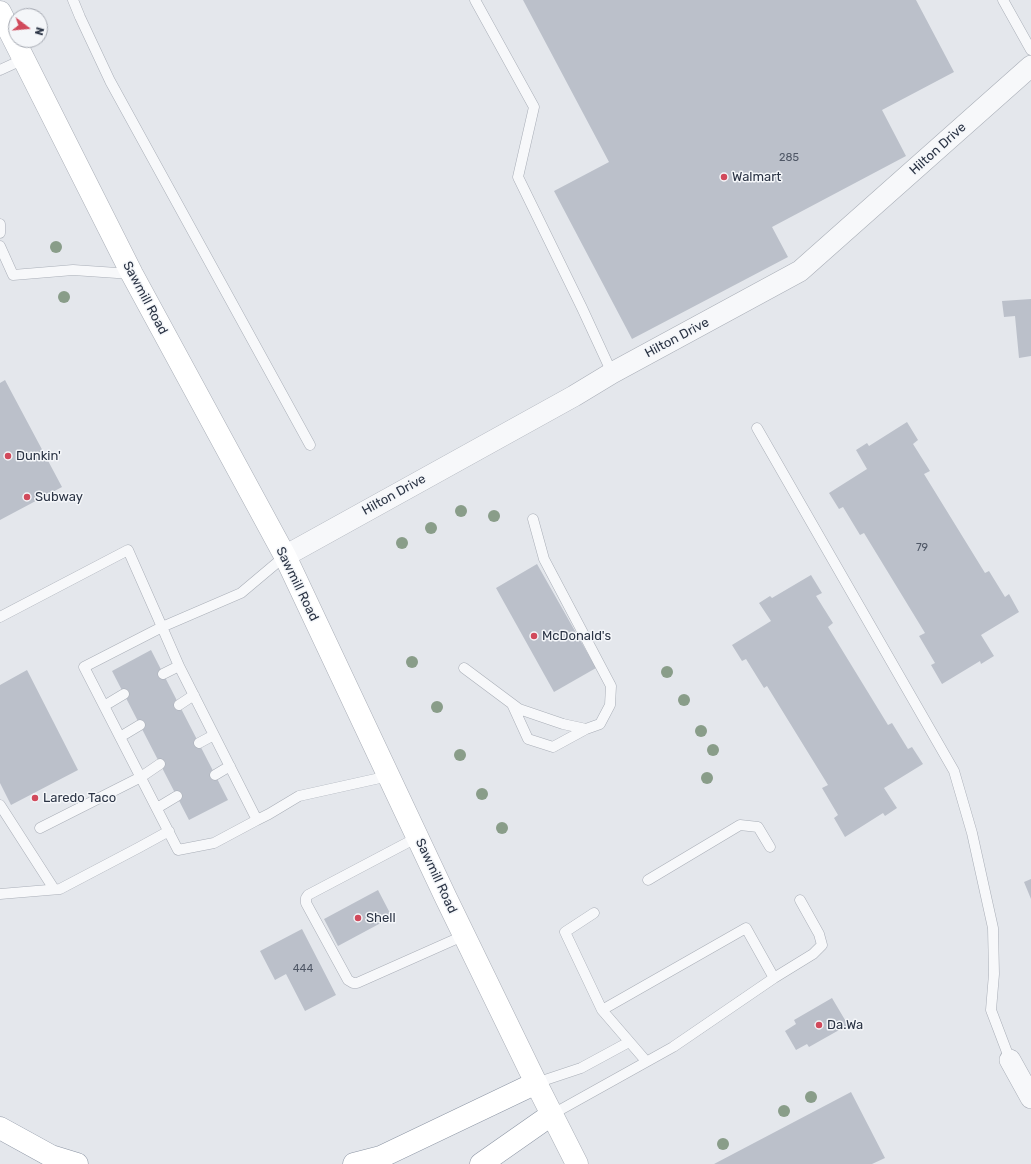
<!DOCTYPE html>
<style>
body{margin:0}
#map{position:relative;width:1031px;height:1164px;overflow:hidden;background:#e4e7ec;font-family:Rubik,sans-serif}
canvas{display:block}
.north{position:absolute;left:8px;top:8px;width:40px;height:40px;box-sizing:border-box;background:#f4f6f9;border:1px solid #a4a8b1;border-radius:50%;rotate:106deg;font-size:11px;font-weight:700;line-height:16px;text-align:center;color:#2b3445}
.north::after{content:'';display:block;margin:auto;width:14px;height:18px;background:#d1495b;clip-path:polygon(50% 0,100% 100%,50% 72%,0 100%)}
</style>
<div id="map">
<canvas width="1031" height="1164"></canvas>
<div class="north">N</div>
</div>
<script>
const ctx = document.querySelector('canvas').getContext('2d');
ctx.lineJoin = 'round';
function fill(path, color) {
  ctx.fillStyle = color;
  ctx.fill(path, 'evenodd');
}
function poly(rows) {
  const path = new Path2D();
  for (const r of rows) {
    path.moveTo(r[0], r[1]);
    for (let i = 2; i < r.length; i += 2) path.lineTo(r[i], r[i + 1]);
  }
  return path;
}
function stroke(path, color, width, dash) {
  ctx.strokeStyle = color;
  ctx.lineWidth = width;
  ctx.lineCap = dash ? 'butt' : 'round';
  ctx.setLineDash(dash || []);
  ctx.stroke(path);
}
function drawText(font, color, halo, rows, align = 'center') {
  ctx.font = font + ' Rubik,sans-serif';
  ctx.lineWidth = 3;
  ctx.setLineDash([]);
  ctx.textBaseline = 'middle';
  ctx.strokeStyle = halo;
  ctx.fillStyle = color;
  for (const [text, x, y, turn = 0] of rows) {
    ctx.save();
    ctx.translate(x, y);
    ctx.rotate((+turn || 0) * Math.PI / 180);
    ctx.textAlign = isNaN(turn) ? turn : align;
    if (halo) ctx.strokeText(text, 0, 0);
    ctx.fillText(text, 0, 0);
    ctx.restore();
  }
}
const building = poly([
 [523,0,916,0,954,72,882,110,906,156,772,227,788,257,632,339,554,191,609,162],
 [1031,299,1031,356,1019,358,1015,316,1004,317,1002,301],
 [5,380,62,487,0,520,0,383],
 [907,422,918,440,913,444,930,471,924,474,985,573,989,571,1005,597,1009,594,1019,612,981,635,994,656,981,664,980,661,942,684,931,665,935,663,919,636,925,633,864,533,860,535,843,507,839,509,829,493,867,469,856,450,867,443,869,446],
 [537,564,596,668,554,692,496,588],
 [811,575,822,593,816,596,833,623,828,627,888,725,892,723,908,749,912,747,923,764,884,788,897,808,885,816,883,813,845,837,834,818,838,815,822,788,828,785,767,686,764,688,746,659,742,661,732,645,771,621,759,603,770,596,772,598],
 [151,650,228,800,189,820,112,671],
 [27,670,78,770,11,805,0,783,0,685],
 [1031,879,1031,899,1024,882],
 [378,890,392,917,338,946,324,919],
 [302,929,336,995,305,1011,286,974,275,980,260,951],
 [832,998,848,1025,809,1047,807,1044,796,1050,785,1031,796,1024,794,1020],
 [851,1092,885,1158,872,1164,714,1164]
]);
const service = poly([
 [73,0,80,17,110,81,310,445],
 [475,0,534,107,518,177,582,308,612,373],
 [1003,0,1031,50],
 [0,70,24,59],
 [0,224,0,233],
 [0,246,13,275,73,270,132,274],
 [757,428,954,771,972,833,993,928,994,974,991,1010,1010,1060],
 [0,617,128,550,162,627,241,593,285,556],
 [464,668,519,709,563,724,586,729,600,724,610,705,611,686,544,559,533,519],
 [163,674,179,666],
 [512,704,528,739,553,747,586,729],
 [179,705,194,695],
 [104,706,124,694],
 [120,737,140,725],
 [199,743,214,735],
 [215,775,230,766],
 [0,805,54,889],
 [157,808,177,796],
 [257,820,179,666,162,627,84,667,178,850,214,843,257,820,269,814,299,796,389,776],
 [40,828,141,777,160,764],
 [418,837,308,895,306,898,306,903,348,980,353,983,357,983,465,935],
 [648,880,740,825,758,827,770,847],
 [0,894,60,889,138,848,169,831],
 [594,913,565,932,602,1010,646,1061],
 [602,1010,746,928,774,978],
 [536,1083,581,1068,629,1042],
 [551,1115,673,1047,774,978,813,954,822,945,819,934,800,900]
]);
const minor = poly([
 [285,556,574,396,612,373,800,271,1031,66],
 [1010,1060,1031,1098]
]);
const secondary = poly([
 [0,12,132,274,285,556,446,898,536,1083,577,1164]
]);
const motorway = poly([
 [0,1128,51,1156,77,1164],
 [354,1164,381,1157,536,1083],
 [481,1164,551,1115]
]);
const trees = [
 [56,247],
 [64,297],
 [461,511],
 [494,516],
 [431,528],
 [402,543],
 [412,662],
 [667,672],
 [684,700],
 [437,707],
 [701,731],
 [713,750],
 [460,755],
 [707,778],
 [482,794],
 [502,828],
 [811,1097],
 [784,1111],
 [723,1144]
];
const markers = [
 [724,177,4,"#d1495b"],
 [8,456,4,"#d1495b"],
 [27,497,4,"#d1495b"],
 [534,636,4,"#d1495b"],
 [35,798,4,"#d1495b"],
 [358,918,4,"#d1495b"],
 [819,1025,4,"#d1495b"]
];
const numberNames = [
 ["285",789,158],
 ["79",922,548],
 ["444",303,969]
];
const streetNames = [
 ["Hilton Drive",938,149,-42],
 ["Sawmill Road",145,298,62],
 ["Hilton Drive",677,338,-28],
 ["Hilton Drive",394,495,-29],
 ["Sawmill Road",297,584,64],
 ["Sawmill Road",436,876,65]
];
const poiNames = [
 ["Walmart",732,177],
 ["Dunkin'",16,456],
 ["Subway",35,497],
 ["McDonald's",542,636],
 ["Laredo Taco",43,798],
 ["Shell",366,918],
 ["Da.Wa",827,1025]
];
fill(building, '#bbc0ca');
stroke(service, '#a9aeb7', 11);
stroke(minor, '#a9aeb7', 22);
stroke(secondary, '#a9aeb7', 23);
stroke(motorway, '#8b94a3', 23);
stroke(service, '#f7f8fa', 10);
stroke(minor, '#f7f8fa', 21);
stroke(secondary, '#fff', 22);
stroke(motorway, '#fff', 22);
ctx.fillStyle = '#899d89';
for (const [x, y] of trees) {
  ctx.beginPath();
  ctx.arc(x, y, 6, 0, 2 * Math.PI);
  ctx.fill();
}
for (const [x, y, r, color] of markers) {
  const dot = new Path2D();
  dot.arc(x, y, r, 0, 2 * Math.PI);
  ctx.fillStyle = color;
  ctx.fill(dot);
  stroke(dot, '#f4f6f9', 1.5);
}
drawText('11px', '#4f5766', null, numberNames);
drawText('13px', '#2b3445', '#f4f6f9', streetNames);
drawText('13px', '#2b3445', '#f4f6f9', poiNames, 'left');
</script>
